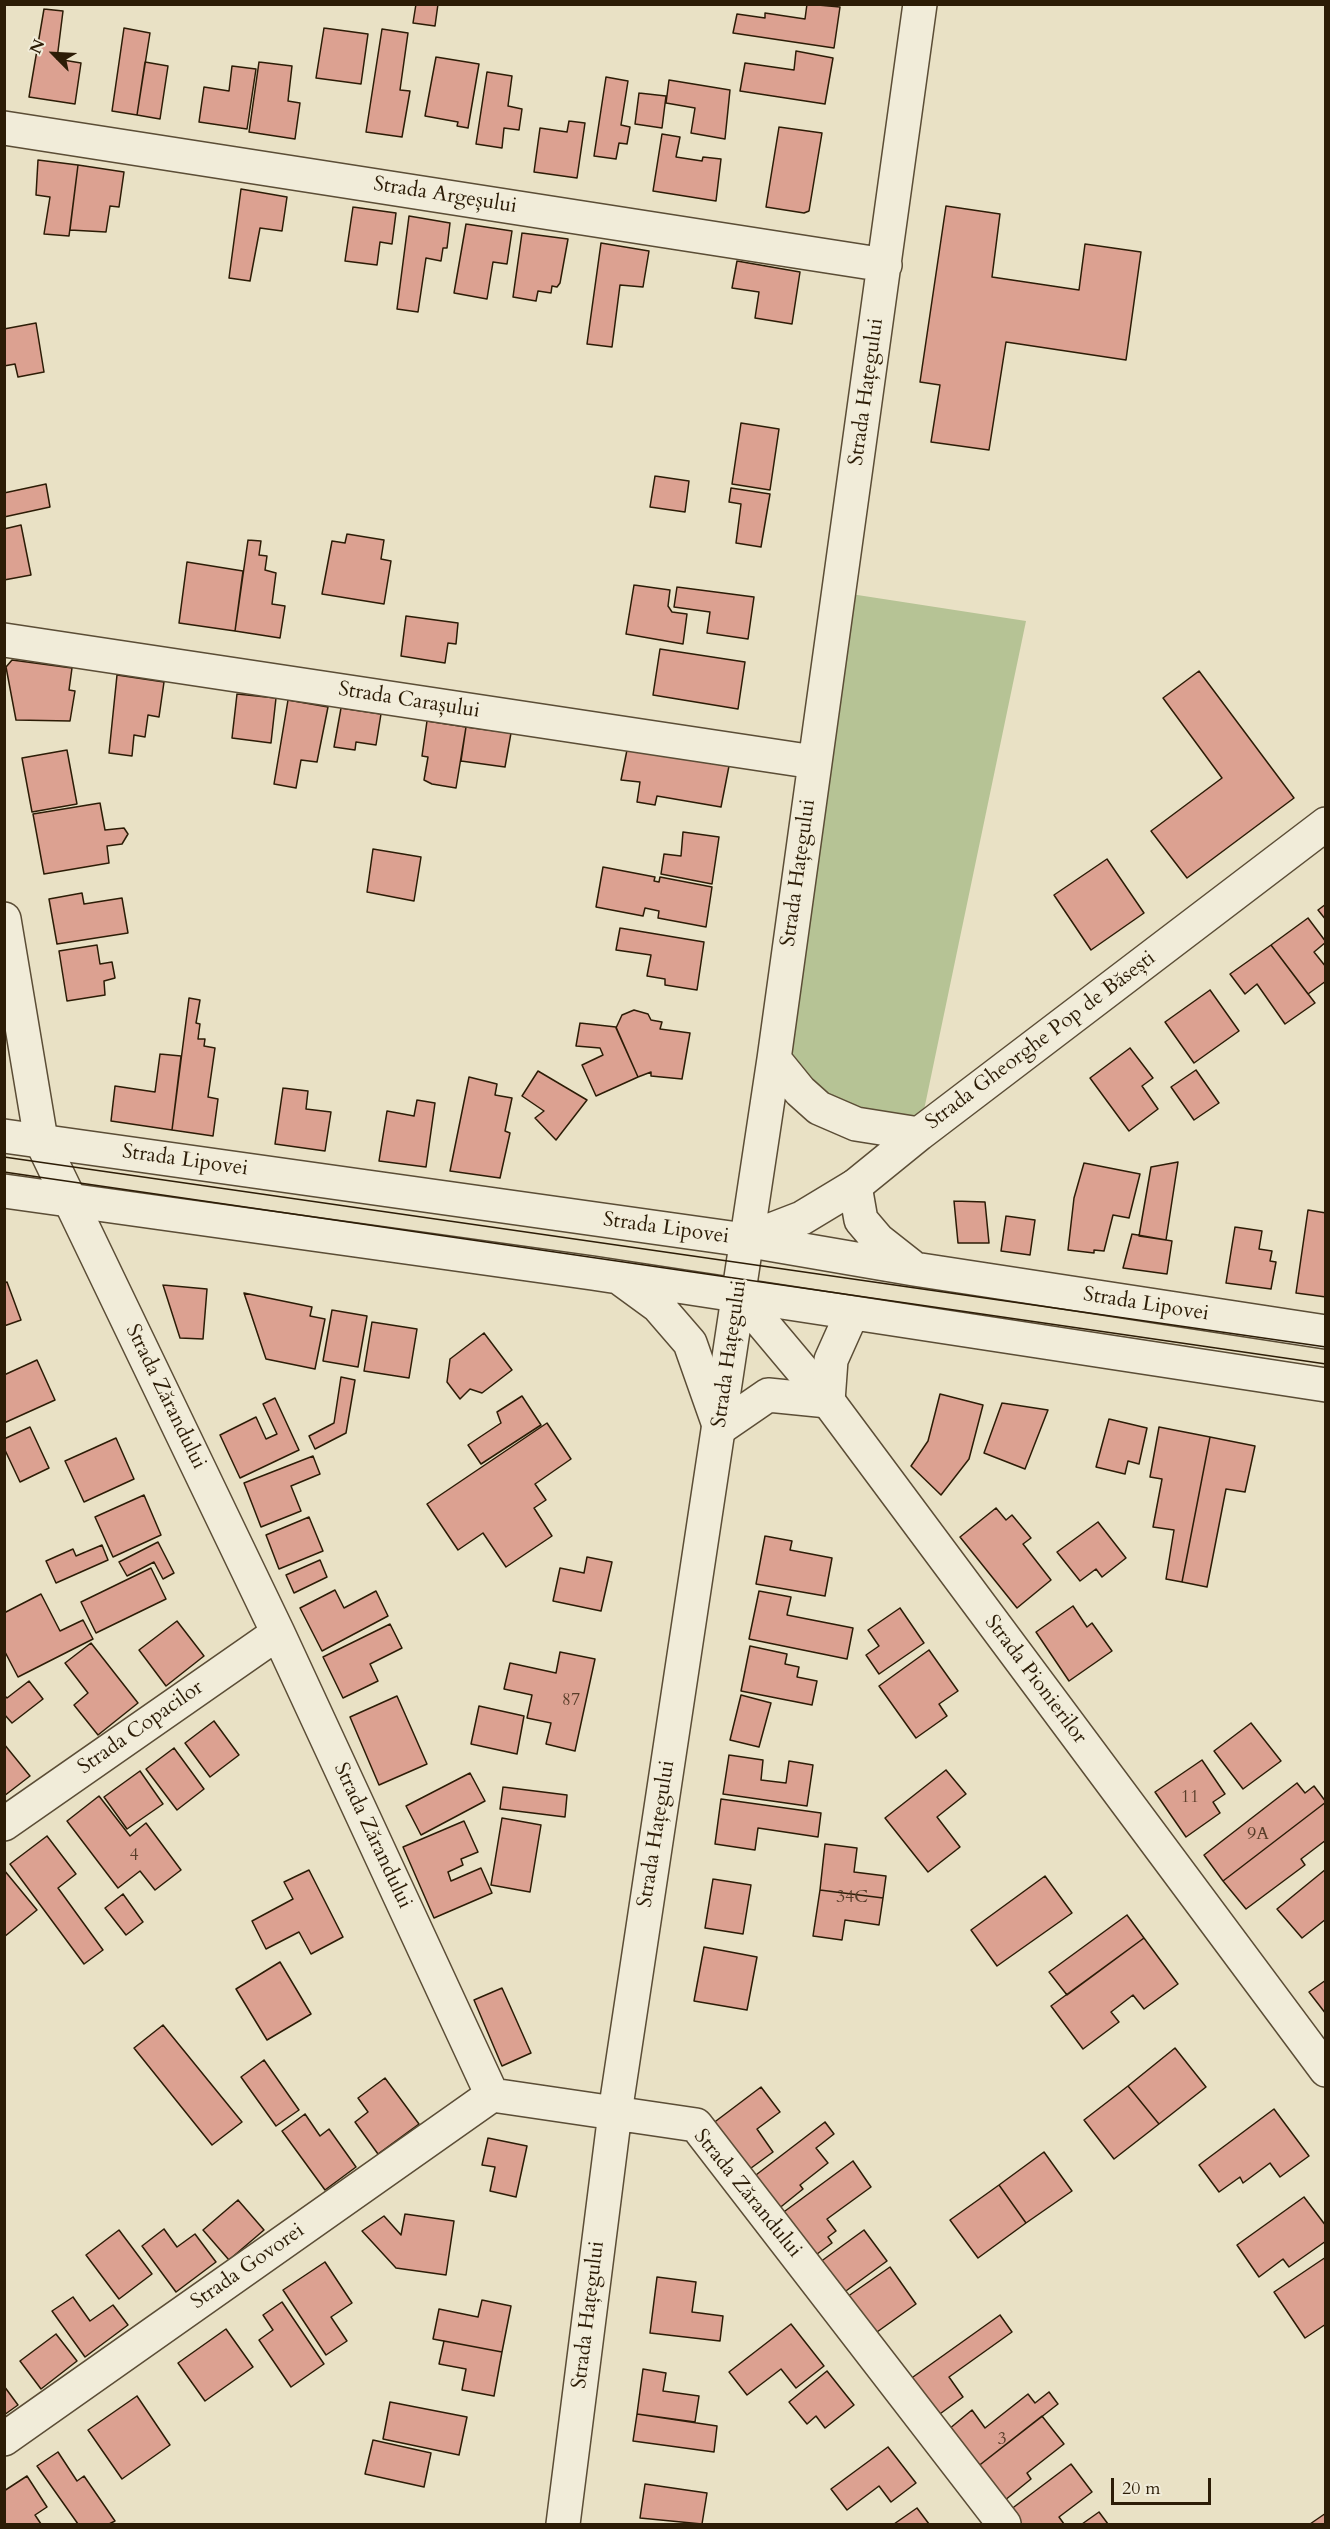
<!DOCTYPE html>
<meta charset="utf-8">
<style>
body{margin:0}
#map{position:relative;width:1330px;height:2529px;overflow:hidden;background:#e9e1c5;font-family:Cardo,serif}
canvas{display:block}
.frame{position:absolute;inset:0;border:6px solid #2c1c06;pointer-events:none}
.north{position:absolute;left:24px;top:24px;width:60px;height:60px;-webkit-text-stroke:4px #f1ecd9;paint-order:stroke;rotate:294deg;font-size:16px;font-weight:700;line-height:24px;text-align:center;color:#2c1c06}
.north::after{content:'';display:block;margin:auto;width:21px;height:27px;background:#2c1c06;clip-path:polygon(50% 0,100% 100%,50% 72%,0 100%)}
.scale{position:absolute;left:1111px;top:2478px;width:100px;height:27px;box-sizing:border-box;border:3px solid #2c1c06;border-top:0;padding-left:8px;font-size:18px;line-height:21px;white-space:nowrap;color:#2c1c06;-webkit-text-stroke:4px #f1ecd9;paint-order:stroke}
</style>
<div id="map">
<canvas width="1330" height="2529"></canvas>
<div class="frame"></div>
<div class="north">N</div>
<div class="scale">20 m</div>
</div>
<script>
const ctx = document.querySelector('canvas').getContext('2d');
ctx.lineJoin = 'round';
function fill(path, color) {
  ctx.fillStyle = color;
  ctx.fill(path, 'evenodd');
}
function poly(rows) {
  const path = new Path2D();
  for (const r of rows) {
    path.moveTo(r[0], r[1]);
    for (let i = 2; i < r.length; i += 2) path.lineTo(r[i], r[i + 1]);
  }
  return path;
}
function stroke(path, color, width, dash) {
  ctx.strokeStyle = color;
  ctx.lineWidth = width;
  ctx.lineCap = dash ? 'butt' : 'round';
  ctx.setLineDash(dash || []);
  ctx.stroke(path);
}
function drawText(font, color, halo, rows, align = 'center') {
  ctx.font = font + ' Cardo,serif';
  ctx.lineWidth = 5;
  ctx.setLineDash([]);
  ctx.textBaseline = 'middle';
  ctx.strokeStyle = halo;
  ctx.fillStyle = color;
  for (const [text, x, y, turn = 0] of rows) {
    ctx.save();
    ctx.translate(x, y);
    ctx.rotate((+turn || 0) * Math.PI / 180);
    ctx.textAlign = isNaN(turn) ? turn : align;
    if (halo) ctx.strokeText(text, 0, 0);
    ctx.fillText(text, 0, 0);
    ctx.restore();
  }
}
const green = poly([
 [838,592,1026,621,919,1134,856,1124,774,1059]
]);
const building = poly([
 [416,4,438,4,435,26,413,23,416,4],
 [807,4,840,7,834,48,733,33,737,14,765,18,765,13,805,19,807,4],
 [44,9,63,11,57,59,81,63,75,104,29,97,44,9],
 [124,28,150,33,137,115,112,111,124,28],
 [324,28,368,34,361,84,316,78,324,28],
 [382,29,408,33,400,90,410,91,402,137,366,132,382,29],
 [796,51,833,58,825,104,740,91,745,63,794,70,796,51],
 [436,57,479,64,468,128,457,126,458,122,425,116,436,57],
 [145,62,168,66,160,119,137,115,145,62],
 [259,62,292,66,288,101,300,103,295,139,249,132,259,62],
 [232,66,256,69,247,129,199,122,204,87,229,91,232,66],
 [487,72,512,76,508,106,522,109,519,130,504,128,502,148,476,144,487,72],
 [606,77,628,81,621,125,630,127,627,144,619,143,616,159,594,156,606,77],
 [669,80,730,90,725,139,691,133,695,108,666,103,669,80],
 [639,93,666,96,662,128,635,124,639,93],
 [569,121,585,123,577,178,534,172,540,128,567,132,569,121],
 [779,127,822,133,809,211,804,213,766,207,779,127],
 [662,134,680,137,676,157,702,161,703,157,721,159,716,201,653,191,662,134],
 [38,160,78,165,69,236,44,234,50,197,36,195,38,160],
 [78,165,124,172,119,207,110,206,106,232,70,230,78,165],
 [241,189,287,197,282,231,260,228,250,281,229,278,241,189],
 [946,206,1000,214,992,277,1079,290,1085,244,1141,252,1126,360,1006,342,989,450,931,442,940,385,920,382,946,206],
 [353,207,396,213,392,244,380,242,377,265,345,261,353,207],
 [409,216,450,223,447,248,443,248,441,261,426,258,418,312,397,309,409,216],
 [466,224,512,231,507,264,493,262,487,299,454,293,466,224],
 [522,233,568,239,560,283,557,287,552,286,551,293,538,291,536,301,513,297,522,233],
 [601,243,649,251,643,287,620,285,612,347,587,344,601,243],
 [737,261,800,272,792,324,755,318,759,292,732,288,737,261],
 [36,323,44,372,18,377,15,364,4,366,4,329,36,323],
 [741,423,779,429,770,490,732,484,741,423],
 [655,476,689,481,685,512,650,507,655,476],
 [46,484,50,507,4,517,4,493,46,484],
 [731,488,770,494,761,547,736,543,741,504,729,502,731,488],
 [21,525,31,575,4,580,4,529,21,525],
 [347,534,384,540,381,559,391,561,384,604,322,594,332,541,345,543,347,534],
 [248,540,261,541,259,555,267,556,265,570,276,573,272,604,285,606,280,638,235,631,248,540],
 [187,562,243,571,235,631,179,623,187,562],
 [634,585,670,590,668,606,672,612,687,614,683,644,626,634,634,585],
 [677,587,754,597,748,639,707,633,710,612,674,607,677,587],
 [406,616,458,623,456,644,448,643,445,663,401,656,406,616],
 [660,649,745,662,738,709,653,695,660,649],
 [12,660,72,668,69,690,75,691,70,721,16,720,6,667,12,660],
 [1199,671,1294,798,1187,878,1151,831,1222,778,1163,698,1199,671],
 [117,675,164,682,159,717,148,715,145,737,134,735,132,756,109,753,117,675],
 [237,694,276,698,271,743,232,738,237,694],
 [288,700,328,707,317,762,301,760,296,788,274,784,288,700],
 [341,708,381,714,376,745,356,742,355,750,334,747,341,708],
 [427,721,466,727,456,788,432,784,424,780,428,757,422,756,427,721],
 [466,727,511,733,505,767,461,761,466,727],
 [67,750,77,804,32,812,22,758,67,750],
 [627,750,729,766,721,807,657,796,655,805,637,802,640,782,621,780,627,750],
 [100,803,105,830,124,828,128,834,122,844,107,846,109,863,44,874,33,814,100,803],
 [683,832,719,837,712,884,661,874,664,854,681,856,683,832],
 [373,849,421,857,414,901,367,892,373,849],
 [1107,859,1144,913,1091,950,1054,895,1107,859],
 [603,867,655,877,654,881,659,882,660,877,712,887,706,927,658,918,659,911,645,908,643,916,596,907,603,867],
 [82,893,84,904,122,898,128,933,57,944,49,899,82,893],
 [1326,904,1326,920,1318,910,1326,904],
 [1308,918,1326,942,1314,952,1326,967,1326,981,1308,994,1271,945,1308,918],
 [620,928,704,942,697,990,665,985,665,979,647,976,651,955,616,950,620,928],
 [97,945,100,964,112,962,115,978,104,981,105,995,67,1001,59,951,97,945],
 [1271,945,1315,1003,1285,1024,1257,984,1245,994,1230,974,1271,945],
 [1210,990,1239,1031,1194,1063,1165,1022,1210,990],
 [189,998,200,1000,196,1023,200,1024,198,1039,205,1039,204,1046,215,1048,208,1097,218,1099,213,1136,172,1130,189,998],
 [634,1010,648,1014,651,1020,662,1022,660,1029,690,1033,682,1079,651,1076,651,1072,638,1077,616,1028,622,1015,634,1010],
 [580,1023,616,1027,638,1077,596,1096,582,1065,603,1055,600,1048,576,1046,580,1023],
 [1130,1048,1153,1078,1142,1086,1158,1109,1129,1131,1090,1078,1130,1048],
 [160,1054,181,1056,172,1130,111,1121,115,1086,155,1092,160,1054],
 [1196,1070,1219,1103,1194,1120,1171,1087,1196,1070],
 [538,1071,587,1100,556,1140,535,1118,544,1111,522,1096,538,1071],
 [469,1077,497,1084,495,1095,512,1098,505,1131,510,1133,500,1178,450,1171,469,1077],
 [283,1088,308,1091,306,1109,331,1112,325,1151,275,1144,283,1088],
 [417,1100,435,1103,426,1167,379,1161,387,1111,414,1116,417,1100],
 [1178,1162,1166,1240,1139,1236,1151,1167,1178,1162],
 [1084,1163,1140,1174,1129,1218,1113,1215,1104,1251,1094,1250,1094,1253,1068,1250,1074,1198,1084,1163],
 [954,1201,985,1202,989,1243,958,1243,954,1201],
 [1308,1210,1326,1213,1326,1297,1296,1293,1308,1210],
 [1006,1216,1035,1220,1030,1255,1001,1251,1006,1216],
 [1235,1227,1262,1231,1259,1249,1272,1251,1270,1261,1276,1262,1271,1289,1226,1283,1235,1227],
 [1132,1234,1172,1241,1167,1274,1123,1268,1132,1234],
 [7,1282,21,1320,4,1326,4,1283,7,1282],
 [163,1285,207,1289,203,1339,180,1338,163,1285],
 [244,1293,312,1307,310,1316,325,1319,315,1369,266,1359,244,1293],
 [332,1310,367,1316,358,1367,323,1361,332,1310],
 [372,1322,417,1329,409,1378,364,1371,372,1322],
 [484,1333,512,1370,482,1393,470,1389,460,1399,447,1382,450,1359,484,1333],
 [37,1360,55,1400,4,1423,4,1375,37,1360],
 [341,1377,355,1380,346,1433,315,1449,309,1436,334,1423,341,1377],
 [940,1394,983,1405,969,1459,941,1495,911,1466,928,1441,940,1394],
 [522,1396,541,1425,481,1464,468,1445,501,1423,497,1412,522,1396],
 [275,1398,299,1450,240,1478,220,1435,256,1417,266,1439,277,1434,263,1404,275,1398],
 [1002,1403,1048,1410,1025,1469,984,1453,1002,1403],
 [1109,1419,1147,1428,1139,1464,1128,1461,1125,1474,1096,1467,1109,1419],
 [547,1423,571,1459,535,1484,546,1500,534,1508,552,1536,506,1567,483,1533,458,1550,427,1504,547,1423],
 [30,1427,49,1468,20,1482,4,1448,4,1439,30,1427],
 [1159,1427,1210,1437,1182,1582,1166,1579,1174,1530,1153,1527,1162,1479,1150,1477,1159,1427],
 [1210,1437,1255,1446,1245,1492,1226,1489,1207,1587,1182,1582,1210,1437],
 [116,1438,134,1479,84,1502,65,1461,116,1438],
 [313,1456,320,1474,291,1486,301,1511,261,1527,244,1483,313,1456],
 [144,1495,161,1535,113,1557,95,1517,144,1495],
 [996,1508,1006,1520,1012,1515,1031,1538,1023,1544,1051,1580,1017,1608,960,1537,996,1508],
 [309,1517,323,1551,279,1569,266,1535,309,1517],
 [1098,1522,1126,1558,1102,1577,1096,1569,1080,1581,1057,1552,1098,1522],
 [765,1536,792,1541,790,1550,832,1558,825,1596,756,1584,765,1536],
 [158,1542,174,1573,163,1579,154,1562,127,1576,119,1562,158,1542],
 [102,1545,108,1560,56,1583,46,1561,73,1549,76,1556,102,1545],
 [587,1557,612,1562,601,1611,553,1601,560,1568,584,1573,587,1557],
 [320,1560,327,1577,294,1593,286,1575,320,1560],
 [151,1568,166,1599,96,1633,81,1602,151,1568],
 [335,1590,344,1608,376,1591,388,1616,322,1651,300,1608,335,1590],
 [759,1591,791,1597,787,1615,853,1628,847,1659,749,1639,759,1591],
 [41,1594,60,1631,83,1620,93,1639,18,1677,4,1650,4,1613,41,1594],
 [1073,1606,1087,1627,1092,1623,1112,1651,1069,1681,1036,1632,1073,1606],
 [900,1608,924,1643,879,1674,866,1655,879,1646,868,1630,900,1608],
 [177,1621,204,1656,166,1686,139,1650,177,1621],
 [390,1624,402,1648,370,1664,378,1681,343,1698,323,1657,390,1624],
 [91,1643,138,1703,98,1735,74,1705,88,1693,65,1663,91,1643],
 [750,1646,787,1654,785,1664,799,1667,797,1677,817,1681,812,1705,741,1691,750,1646],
 [929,1650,958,1691,939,1704,947,1716,916,1738,879,1686,929,1650],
 [560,1652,595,1659,575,1751,546,1744,551,1723,527,1718,532,1695,504,1689,510,1663,556,1673,560,1652],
 [29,1681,43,1699,12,1723,4,1714,4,1695,7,1698,29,1681],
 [741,1695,771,1703,759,1747,730,1740,741,1695],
 [397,1696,427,1764,379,1785,350,1717,397,1696],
 [479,1706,524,1716,517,1754,471,1744,479,1706],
 [214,1721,239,1755,210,1777,185,1743,214,1721],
 [1251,1723,1281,1761,1243,1789,1214,1751,1251,1723],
 [4,1744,30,1776,4,1796,4,1744],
 [174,1748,204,1789,177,1810,146,1769,174,1748],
 [729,1755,763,1760,761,1780,786,1783,789,1761,813,1765,807,1806,723,1794,729,1755],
 [1202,1760,1225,1794,1213,1802,1220,1813,1186,1837,1155,1792,1202,1760],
 [946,1770,966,1794,937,1817,960,1847,928,1872,885,1818,946,1770],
 [140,1771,163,1804,127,1829,104,1797,140,1771],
 [470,1773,485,1801,421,1835,406,1806,470,1773],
 [1297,1783,1305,1793,1314,1786,1326,1802,1223,1881,1204,1855,1297,1783],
 [503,1787,567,1795,565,1817,500,1809,503,1787],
 [99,1796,130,1836,146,1823,181,1870,155,1890,140,1871,118,1888,67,1821,99,1796],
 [721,1799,821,1813,818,1837,758,1828,755,1850,715,1844,721,1799],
 [1326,1802,1326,1840,1301,1859,1305,1865,1246,1909,1223,1881,1326,1802],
 [502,1818,541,1825,530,1892,491,1885,502,1818],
 [464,1821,478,1852,461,1859,463,1865,448,1872,451,1881,481,1868,492,1893,434,1918,403,1847,464,1821],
 [47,1836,76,1874,58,1888,103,1950,84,1964,10,1864,47,1836],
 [825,1844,857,1848,854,1872,886,1876,883,1898,820,1890,825,1844],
 [1326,1869,1326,1919,1302,1938,1277,1909,1326,1869],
 [4,1870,37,1910,4,1937,4,1870],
 [309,1870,343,1937,311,1954,299,1932,266,1949,252,1921,293,1899,284,1882,309,1870],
 [1045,1876,1072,1913,997,1966,971,1930,1045,1876],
 [713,1879,751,1885,743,1934,705,1928,713,1879],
 [820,1890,883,1898,879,1925,845,1920,842,1940,813,1936,820,1890],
 [123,1894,143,1922,126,1935,105,1908,123,1894],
 [1127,1915,1144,1938,1067,1995,1049,1972,1127,1915],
 [1144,1938,1178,1984,1144,2009,1133,1995,1111,2012,1119,2022,1083,2049,1051,2006,1144,1938],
 [704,1947,757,1957,747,2010,694,2001,704,1947],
 [280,1962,311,2014,267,2040,236,1989,280,1962],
 [1326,1980,1326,2014,1309,1992,1326,1980],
 [502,1988,531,2053,502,2066,474,2000,502,1988],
 [163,2025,242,2122,212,2145,134,2048,163,2025],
 [1175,2048,1206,2087,1159,2124,1128,2086,1175,2048],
 [264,2060,299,2110,276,2126,241,2077,264,2060],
 [385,2078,419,2124,378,2154,355,2122,368,2112,358,2098,385,2078],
 [1128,2086,1159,2124,1114,2159,1084,2120,1128,2086],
 [761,2087,780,2112,757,2129,773,2152,747,2171,712,2124,761,2087],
 [1274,2109,1309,2156,1280,2177,1270,2163,1243,2183,1240,2177,1219,2192,1199,2165,1274,2109],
 [305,2114,320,2136,329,2129,356,2167,325,2190,282,2131,305,2114],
 [825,2122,834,2134,816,2148,828,2163,800,2185,803,2189,777,2210,752,2178,825,2122],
 [488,2138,527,2146,516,2197,490,2191,495,2167,482,2165,488,2138],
 [1044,2152,1072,2191,1026,2223,999,2185,1044,2152],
 [853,2161,871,2187,827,2219,836,2231,828,2237,832,2243,813,2257,781,2214,853,2161],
 [999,2185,1026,2223,978,2258,950,2220,999,2185],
 [1304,2197,1326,2226,1326,2241,1289,2267,1283,2259,1259,2277,1237,2245,1304,2197],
 [238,2200,264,2230,229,2260,203,2230,238,2200],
 [405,2214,454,2221,446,2275,396,2268,362,2231,384,2216,401,2235,405,2214],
 [164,2229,177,2247,195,2234,216,2262,176,2292,142,2246,164,2229],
 [119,2230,152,2274,119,2299,86,2255,119,2230],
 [864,2230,887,2261,839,2296,816,2265,864,2230],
 [1326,2257,1326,2324,1305,2338,1274,2292,1326,2257],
 [325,2262,352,2303,331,2317,347,2341,326,2355,283,2290,325,2262],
 [890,2267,916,2304,870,2337,844,2299,890,2267],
 [657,2277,696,2282,692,2312,723,2316,720,2341,650,2333,657,2277],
 [73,2297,90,2321,113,2305,128,2325,85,2357,52,2311,73,2297],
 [482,2300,511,2306,502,2352,433,2339,439,2309,478,2317,482,2300],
 [282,2302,324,2364,291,2387,259,2340,273,2330,263,2315,282,2302],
 [1000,2315,1012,2332,949,2377,963,2397,933,2419,906,2382,1000,2315],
 [791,2324,824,2366,796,2388,781,2369,747,2395,729,2372,791,2324],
 [226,2329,253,2367,205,2401,178,2363,226,2329],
 [56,2334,77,2361,41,2389,20,2361,56,2334],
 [444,2341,502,2352,494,2396,462,2390,466,2369,439,2364,444,2341],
 [643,2369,666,2373,663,2391,699,2396,695,2422,637,2414,643,2369],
 [827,2371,854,2405,825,2428,816,2416,807,2424,789,2402,827,2371],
 [4,2386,18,2405,4,2415,4,2386],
 [1049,2392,1058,2404,972,2471,943,2434,972,2410,985,2428,1028,2394,1035,2403,1049,2392],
 [137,2396,170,2445,122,2479,88,2430,137,2396],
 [390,2402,467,2417,459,2455,383,2439,390,2402],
 [637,2414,717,2426,714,2452,633,2441,637,2414],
 [1042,2416,1064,2444,1027,2473,1031,2479,999,2505,972,2471,1042,2416],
 [373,2440,431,2453,424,2487,365,2474,373,2440],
 [888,2447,916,2483,891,2502,879,2486,847,2510,831,2489,888,2447],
 [58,2452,77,2481,84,2476,115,2521,109,2524,78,2524,37,2466,58,2452],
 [1071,2464,1092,2492,1059,2517,1064,2524,1014,2524,1006,2513,1071,2464],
 [27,2476,47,2507,35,2515,41,2524,4,2524,4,2491,27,2476],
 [645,2484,707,2493,702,2524,640,2518,645,2484],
 [917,2508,929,2524,894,2524,917,2508],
 [1099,2512,1108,2524,1082,2524,1099,2512],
 [1326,2513,1326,2524,1310,2524,1326,2513]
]);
const minor = poly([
 [4,128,885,265],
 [4,640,814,762],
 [4,919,41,1140,278,1633,492,2095,696,2125,1004,2524],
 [774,1059,800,1091,819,1108,856,1124,919,1134],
 [745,1240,802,1218,855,1186,919,1134,1326,824],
 [739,1295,828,1401,1326,2070],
 [4,1824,278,1633],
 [4,2439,492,2095],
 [563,2524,615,2113,774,1059,920,4]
]);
const tertiary = poly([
 [4,1136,745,1240,914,1269,1326,1332],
 [855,1186,861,1220,878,1240,911,1266],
 [4,1191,592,1273,1326,1385],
 [621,1279,658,1306,690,1343,720,1428,768,1395,828,1401,831,1360,852,1313]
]);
const tram = poly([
 [4,1157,1326,1347],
 [4,1172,1326,1364]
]);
const numberNames = [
 ["87",571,1701],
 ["11",1190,1798],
 ["9A",1258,1835],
 ["4",134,1856],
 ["34C",852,1898],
 ["3",1002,2440]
];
const streetNames = [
 ["Strada Argeșului",445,196,9],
 ["Strada Hațegului",867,392,-82],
 ["Strada Carașului",409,701,9],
 ["Strada Hațegului",799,873,-82],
 ["Strada Gheorghe Pop de Băsești",1041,1041,-37],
 ["Strada Lipovei",185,1161,8],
 ["Strada Lipovei",666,1229,8],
 ["Strada Lipovei",1146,1305,9],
 ["Strada Hațegului",730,1354,-82],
 ["Strada Zărandului",165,1397,64],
 ["Strada Pionierilor",1035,1680,53],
 ["Strada Copacilor",141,1728,-35],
 ["Strada Hațegului",657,1834,-81],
 ["Strada Zărandului",372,1836,65],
 ["Strada Zărandului",747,2194,51],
 ["Strada Govorei",248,2267,-35],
 ["Strada Hațegului",589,2315,-83]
];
fill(green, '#b6c395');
fill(building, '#dca191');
stroke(building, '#2c1c06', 1.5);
stroke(minor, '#5b4d36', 36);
stroke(tertiary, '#5b4d36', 36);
stroke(minor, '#f1ecd9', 33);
stroke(tertiary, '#f1ecd9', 33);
stroke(tram, '#2c1c06', 1.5);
drawText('18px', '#583d29', null, numberNames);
drawText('21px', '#2c1c06', '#f1ecd9', streetNames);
</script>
